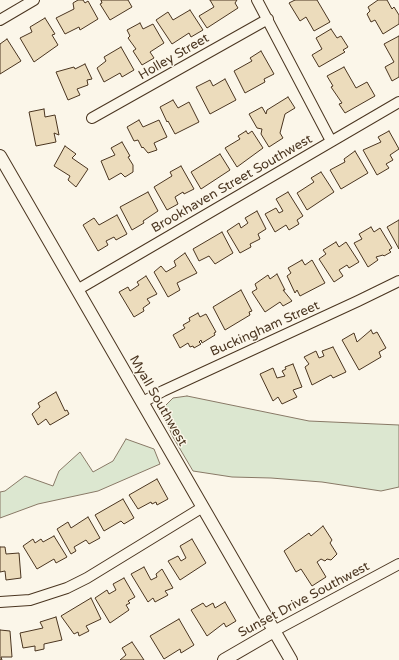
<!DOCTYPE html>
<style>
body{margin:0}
canvas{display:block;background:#fbf6e9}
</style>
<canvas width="399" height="660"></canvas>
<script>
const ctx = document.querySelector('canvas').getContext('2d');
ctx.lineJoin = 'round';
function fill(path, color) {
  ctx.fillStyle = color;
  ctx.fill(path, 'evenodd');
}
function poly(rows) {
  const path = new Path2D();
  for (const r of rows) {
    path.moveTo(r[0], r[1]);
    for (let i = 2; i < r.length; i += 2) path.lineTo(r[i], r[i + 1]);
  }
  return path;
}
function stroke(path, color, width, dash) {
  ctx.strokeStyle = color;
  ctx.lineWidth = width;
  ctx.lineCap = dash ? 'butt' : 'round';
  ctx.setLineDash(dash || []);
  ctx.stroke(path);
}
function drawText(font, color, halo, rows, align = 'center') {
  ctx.font = font + ' "Varela Round",sans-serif';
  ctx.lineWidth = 3;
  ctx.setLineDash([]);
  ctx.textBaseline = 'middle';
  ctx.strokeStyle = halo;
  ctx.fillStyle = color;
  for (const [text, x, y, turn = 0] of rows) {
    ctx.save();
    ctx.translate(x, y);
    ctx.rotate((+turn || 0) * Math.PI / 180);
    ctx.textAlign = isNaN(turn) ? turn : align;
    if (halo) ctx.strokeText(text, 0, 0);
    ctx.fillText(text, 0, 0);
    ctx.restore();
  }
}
const green = poly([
 [187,396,309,421,399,425,399,487,381,491,322,482,271,478,232,477,193,471,173,437,161,410,173,398,187,396],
 [126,439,154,449,160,464,98,491,38,504,0,518,0,492,5,491,25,476,53,486,59,471,80,452,93,472,113,461,126,439]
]);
const building = poly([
 [78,0,83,0,85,3,88,1,98,19,80,30,79,27,65,34,56,18,74,9,73,3,78,0],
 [101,0,128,0,132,7,110,20,100,4,102,3,101,0],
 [210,0,237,0,235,3,238,8,207,28,199,16,214,7,210,0],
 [295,0,317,0,330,22,314,31,306,17,300,21,289,3,295,0],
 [378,0,387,0,392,9,394,7,399,15,399,24,383,34,375,20,371,22,367,14,370,11,368,7,378,0],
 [190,10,203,30,191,37,189,33,172,44,156,20,168,12,173,20,190,10],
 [45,18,55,34,52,35,58,45,34,62,20,38,32,32,30,27,45,18],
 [140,23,143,29,153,24,164,43,150,52,154,58,142,65,133,51,136,49,128,38,130,36,127,30,140,23],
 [331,29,337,38,341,36,348,47,343,50,345,52,319,67,312,55,322,49,316,38,331,29],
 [399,36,399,77,392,81,385,67,394,62,384,44,399,36],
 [7,39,21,61,0,74,0,44,7,39],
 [121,47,134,70,122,77,120,73,104,82,97,68,106,61,104,57,121,47],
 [261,51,274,74,264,79,265,82,245,93,234,71,252,61,250,58,261,51],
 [85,64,92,79,87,80,88,85,77,89,80,95,68,100,56,72,74,67,75,69,85,64],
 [344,67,356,88,367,82,375,96,345,113,339,104,342,103,331,87,333,86,327,76,344,67],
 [225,79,236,100,210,114,196,87,210,80,213,86,225,79],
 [288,97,295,108,285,114,280,133,283,138,269,147,261,134,262,129,257,128,249,114,262,107,266,114,267,110,288,97],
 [173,100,178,108,189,102,199,122,175,134,168,121,167,122,160,107,173,100],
 [44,109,45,117,55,115,59,135,54,133,56,142,36,146,29,112,44,109],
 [139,120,143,127,159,120,167,137,154,143,157,150,148,153,143,147,142,148,138,140,134,141,127,127,139,120],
 [246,131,248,134,252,131,263,148,237,167,225,148,240,139,238,136,246,131],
 [389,131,399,149,390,155,393,160,386,164,389,168,377,175,363,150,381,142,378,137,389,131],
 [122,142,130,156,128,157,133,165,133,172,125,177,121,173,109,180,101,161,115,155,111,148,122,142],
 [65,146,76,154,72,158,88,169,76,187,68,180,70,176,54,166,65,146],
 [355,151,368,173,341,189,330,170,345,162,344,159,355,151],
 [220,154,230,170,201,189,191,172,220,154],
 [181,166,194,189,184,194,183,192,175,197,178,204,167,210,154,187,172,176,170,172,181,166],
 [321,172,334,192,307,210,297,193,314,182,311,178,321,172],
 [148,192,158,211,143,221,144,223,132,230,120,207,148,192],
 [288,192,303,216,297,220,299,224,289,230,286,225,275,232,265,214,276,208,279,213,283,211,276,199,288,192],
 [257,211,266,229,258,234,260,239,250,244,251,247,240,253,227,231,239,223,241,228,248,223,245,218,257,211],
 [117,215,127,234,116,240,114,237,106,241,108,245,98,251,83,225,94,218,99,225,117,215],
 [399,220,399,249,387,227,399,220],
 [371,227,374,232,380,228,392,248,389,250,391,252,384,256,383,255,376,257,378,260,368,267,354,243,362,239,359,234,371,227],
 [222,232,233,253,215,264,209,256,199,261,193,249,222,232],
 [336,242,339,247,346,242,359,262,349,268,347,265,339,270,343,276,334,282,319,259,326,254,323,250,336,242],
 [185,253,197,273,177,283,180,290,168,297,154,272,161,266,166,272,176,266,174,261,185,253],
 [302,260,305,265,312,260,325,283,300,296,297,290,295,293,287,276,291,273,288,268,302,260],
 [277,274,285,290,283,290,292,301,283,306,280,302,265,312,252,292,257,289,255,284,268,275,270,279,277,274],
 [146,276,157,294,147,299,150,303,143,308,144,311,134,317,119,292,128,287,130,291,139,285,137,282,146,276],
 [241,290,252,311,249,312,250,315,225,330,213,307,241,290],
 [198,313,200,317,206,314,216,332,214,333,215,335,202,343,201,340,199,342,201,344,194,348,193,346,190,347,188,343,180,348,173,335,185,328,183,325,190,321,189,318,198,313],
 [371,330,373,334,377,332,386,348,379,352,381,357,359,370,342,340,354,333,357,342,371,330],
 [333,347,346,372,333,378,331,375,312,385,305,367,309,364,304,357,316,351,319,358,324,356,322,351,333,347],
 [293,364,302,387,293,390,297,397,282,404,278,397,273,401,260,374,273,368,277,378,285,376,282,371,286,369,285,367,293,364],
 [56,392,65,411,67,410,69,414,50,425,46,419,38,425,32,414,40,407,38,403,56,392],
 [157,479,168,499,157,505,156,502,152,504,151,502,138,509,129,495,157,479],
 [123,499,134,518,124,524,121,521,104,531,95,515,123,499],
 [88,517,100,538,89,544,86,540,74,547,76,551,71,554,57,529,68,522,71,528,88,517],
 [323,526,332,540,330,543,337,554,331,560,327,559,325,561,321,559,317,562,326,577,312,586,301,569,296,572,284,551,309,533,311,536,323,526],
 [54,536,67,557,56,563,54,559,37,569,23,546,33,539,35,543,41,539,43,542,54,536],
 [192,539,206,563,180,580,168,561,178,556,181,561,186,558,180,546,192,539],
 [0,547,5,547,6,554,19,553,21,578,6,580,5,571,0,572,0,547],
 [144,567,151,580,157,577,156,574,162,569,173,588,165,591,168,595,155,602,153,598,148,602,131,574,144,567],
 [124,578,135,597,128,601,130,603,126,605,129,610,110,623,95,598,107,590,109,594,116,590,113,584,124,578],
 [91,598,101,619,86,626,89,631,79,636,78,632,74,634,61,616,91,598],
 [225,602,236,621,226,627,224,623,207,636,191,610,203,603,206,607,213,603,215,608,225,602],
 [56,617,62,640,44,644,44,649,35,651,35,646,23,648,20,633,43,628,40,622,56,617],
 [179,619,194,645,181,653,180,649,164,659,150,636,179,619],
 [0,630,10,631,12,657,1,657,2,660,0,660,0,630],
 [132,642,144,660,120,660,126,655,122,648,132,642]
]);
const minor = poly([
 [257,0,331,141],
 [0,20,34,0],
 [92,118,268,19],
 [77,290,399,102],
 [143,402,163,391,358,301,399,281],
 [0,602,30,600,67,588,87,578,203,507],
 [274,631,399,564]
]);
const tertiary = poly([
 [0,156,291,660],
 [224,660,274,631]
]);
const streetNames = [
 ["Holley Street",174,57,-30],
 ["Brookhaven Street Southwest",232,184,-30],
 ["Buckingham Street",265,329,-24],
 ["Myall Southwest",158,401,60],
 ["Sunset Drive Southwest",304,600,-28]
];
fill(green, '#dce7d0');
stroke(green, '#887966', 1);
fill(building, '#ecdcbc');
stroke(building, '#4a3520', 1);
stroke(minor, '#4a3520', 12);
stroke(tertiary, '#4a3520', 14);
stroke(minor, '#fbf6e9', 10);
stroke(tertiary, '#fbf6e9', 12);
drawText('13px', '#4a3520', '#fbf6e9', streetNames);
</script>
